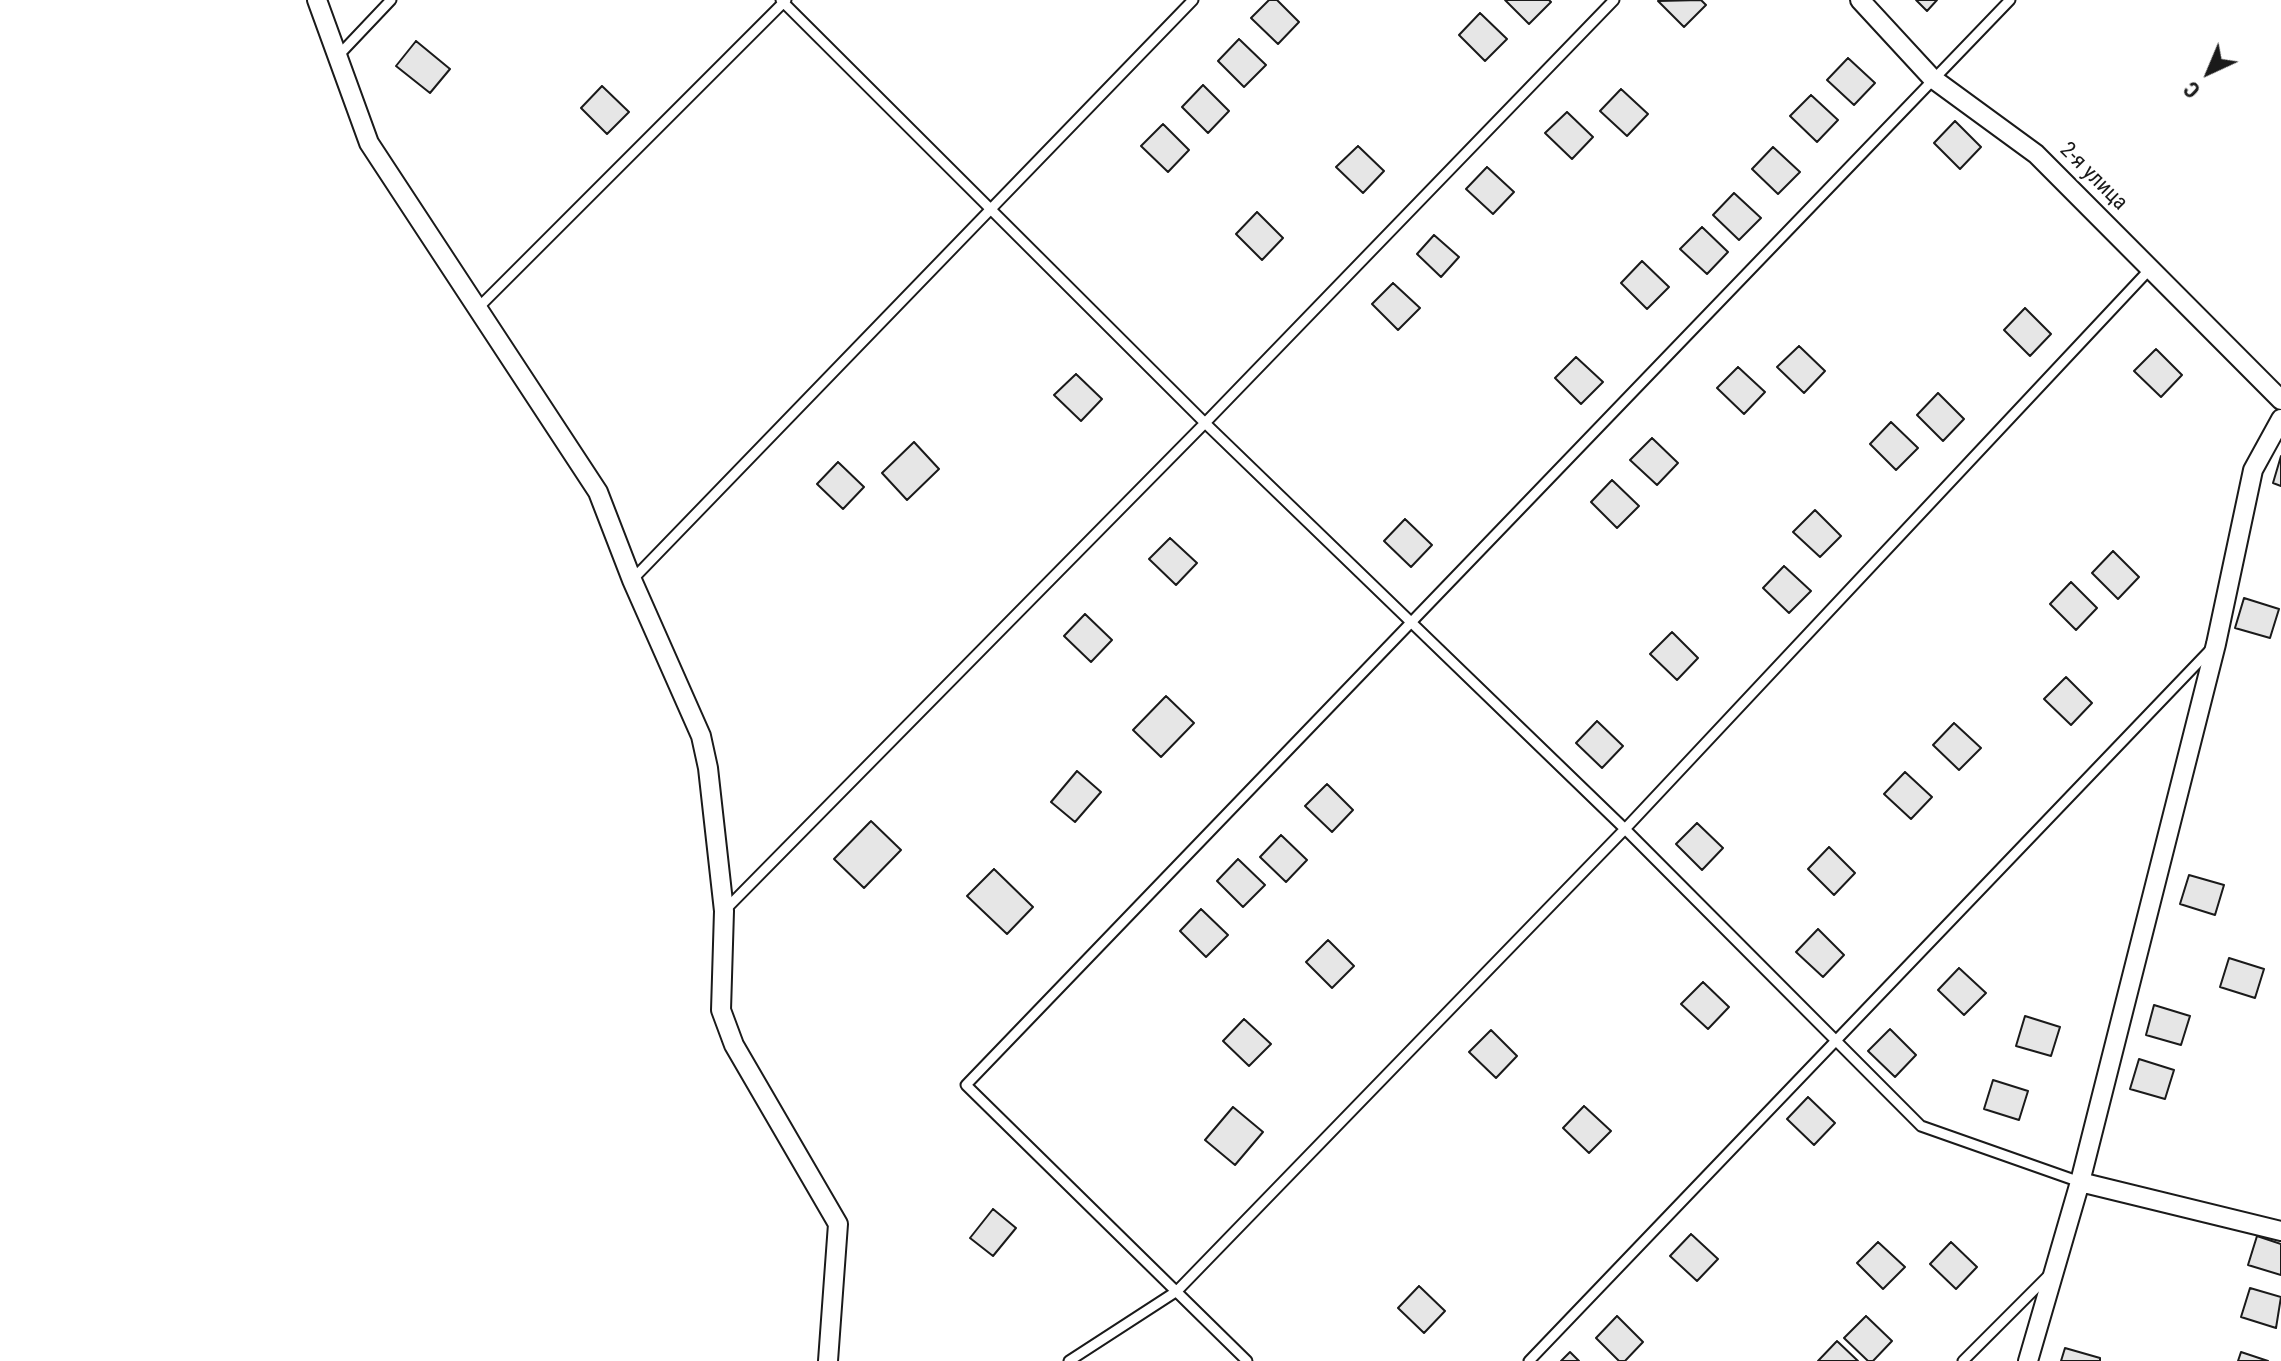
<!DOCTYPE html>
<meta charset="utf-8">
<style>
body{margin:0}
#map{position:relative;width:2281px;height:1361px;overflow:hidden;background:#fff;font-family:"Roboto Condensed",sans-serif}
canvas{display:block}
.north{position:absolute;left:2169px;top:32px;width:80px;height:80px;-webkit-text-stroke:6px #fff;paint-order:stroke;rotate:224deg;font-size:22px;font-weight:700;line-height:32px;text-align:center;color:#1a1a1a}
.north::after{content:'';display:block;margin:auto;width:28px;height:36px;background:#1a1a1a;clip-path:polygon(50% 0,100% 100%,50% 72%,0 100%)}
</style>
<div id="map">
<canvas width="2281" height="1361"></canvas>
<div class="north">С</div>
</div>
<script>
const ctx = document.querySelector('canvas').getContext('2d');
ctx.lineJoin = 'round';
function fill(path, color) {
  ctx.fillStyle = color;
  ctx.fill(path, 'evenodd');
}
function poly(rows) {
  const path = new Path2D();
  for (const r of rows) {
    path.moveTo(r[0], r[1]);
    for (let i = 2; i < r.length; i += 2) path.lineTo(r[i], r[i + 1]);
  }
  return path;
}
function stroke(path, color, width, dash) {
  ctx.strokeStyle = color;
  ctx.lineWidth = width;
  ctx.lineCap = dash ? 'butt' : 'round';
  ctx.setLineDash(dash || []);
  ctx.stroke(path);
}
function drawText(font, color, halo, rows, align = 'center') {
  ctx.font = font + ' "Roboto Condensed",sans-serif';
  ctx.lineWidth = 6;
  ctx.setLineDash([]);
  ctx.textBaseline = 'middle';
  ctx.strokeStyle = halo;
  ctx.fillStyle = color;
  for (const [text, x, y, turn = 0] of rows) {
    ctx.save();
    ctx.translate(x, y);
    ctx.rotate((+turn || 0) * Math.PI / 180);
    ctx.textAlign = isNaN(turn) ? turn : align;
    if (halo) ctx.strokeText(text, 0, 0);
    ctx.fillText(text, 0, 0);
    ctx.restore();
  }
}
const building = poly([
 [1269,0,1277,0,1299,22,1278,44,1251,18,1269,0],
 [1505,0,1549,0,1551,2,1529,24,1505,0],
 [1701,0,1706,5,1684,27,1658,1,1701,0],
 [1916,0,1937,0,1927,11,1916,0],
 [1480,13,1507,39,1485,61,1459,35,1480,13],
 [1239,39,1266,65,1244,87,1218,61,1239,39],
 [416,41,450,69,430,93,396,66,416,41],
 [1848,58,1875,83,1854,105,1827,80,1848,58],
 [1203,85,1229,111,1208,133,1182,107,1203,85],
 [602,86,629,112,607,134,581,108,602,86],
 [1621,89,1648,114,1627,136,1600,111,1621,89],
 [1811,95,1838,120,1817,142,1790,116,1811,95],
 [1567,112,1593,137,1572,159,1545,133,1567,112],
 [1955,121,1981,147,1960,169,1934,143,1955,121],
 [1163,124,1189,150,1168,172,1141,146,1163,124],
 [1358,146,1384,171,1363,193,1336,167,1358,146],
 [1773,147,1800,172,1778,194,1752,169,1773,147],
 [1487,167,1514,192,1493,214,1466,189,1487,167],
 [1734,193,1761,218,1739,240,1713,215,1734,193],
 [1257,212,1283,238,1262,260,1236,234,1257,212],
 [1702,227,1728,252,1707,274,1680,249,1702,227],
 [1434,235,1459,257,1441,277,1417,254,1434,235],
 [1642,261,1669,287,1647,309,1621,283,1642,261],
 [1393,283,1420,308,1398,330,1372,304,1393,283],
 [2025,308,2051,334,2030,356,2004,330,2025,308],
 [1799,346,1825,371,1804,393,1777,367,1799,346],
 [2156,349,2182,375,2161,397,2134,371,2156,349],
 [1576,357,1603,382,1581,404,1555,378,1576,357],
 [1738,367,1765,392,1744,414,1717,388,1738,367],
 [1076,374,1102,399,1081,421,1054,395,1076,374],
 [1938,393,1964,419,1943,441,1917,415,1938,393],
 [1891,422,1918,448,1896,470,1870,444,1891,422],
 [1652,438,1678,463,1657,485,1630,460,1652,438],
 [914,442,939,469,907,500,882,473,914,442],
 [2281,456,2281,486,2273,483,2281,456],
 [838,462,864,487,843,509,817,484,838,462],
 [1612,480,1639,506,1617,528,1591,502,1612,480],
 [1815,510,1841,536,1820,557,1793,532,1815,510],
 [1405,519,1432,545,1411,567,1384,541,1405,519],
 [1170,538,1197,563,1176,585,1149,559,1170,538],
 [2113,551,2139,577,2118,599,2092,573,2113,551],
 [1784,566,1811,591,1789,613,1763,588,1784,566],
 [2071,582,2097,608,2076,630,2050,604,2071,582],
 [2244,598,2279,609,2270,638,2235,628,2244,598],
 [1085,614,1112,640,1091,662,1064,636,1085,614],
 [1672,632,1698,658,1677,680,1650,654,1672,632],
 [2066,677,2092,703,2071,725,2044,699,2066,677],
 [1166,696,1194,723,1161,757,1133,730,1166,696],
 [1597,721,1623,746,1602,768,1576,743,1597,721],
 [1954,723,1981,748,1959,770,1933,745,1954,723],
 [1077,771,1101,792,1075,822,1051,802,1077,771],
 [1905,772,1932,797,1911,819,1884,794,1905,772],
 [1327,784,1353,810,1332,832,1305,806,1327,784],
 [871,821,901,850,864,888,834,859,871,821],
 [1697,823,1723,848,1702,870,1676,844,1697,823],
 [1281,835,1307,860,1286,882,1260,857,1281,835],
 [1829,847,1855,873,1834,895,1808,869,1829,847],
 [1238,859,1265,885,1243,907,1217,881,1238,859],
 [994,869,1033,907,1007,934,967,896,994,869],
 [2189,875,2224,885,2215,915,2180,904,2189,875],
 [1201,909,1228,935,1206,957,1180,931,1201,909],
 [1818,929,1844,955,1823,977,1796,952,1818,929],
 [1328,940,1354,966,1332,988,1306,962,1328,940],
 [2229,958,2264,969,2255,998,2220,987,2229,958],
 [1959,968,1986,993,1964,1015,1938,990,1959,968],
 [1703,982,1729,1007,1708,1029,1681,1004,1703,982],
 [2154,1005,2190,1016,2181,1045,2146,1035,2154,1005],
 [2025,1016,2060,1027,2051,1056,2016,1046,2025,1016],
 [1244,1019,1271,1044,1249,1066,1223,1041,1244,1019],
 [1890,1029,1916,1055,1895,1077,1868,1051,1890,1029],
 [1491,1030,1517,1056,1496,1078,1469,1052,1491,1030],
 [2139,1059,2174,1070,2165,1099,2130,1089,2139,1059],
 [1993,1080,2028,1091,2019,1120,1984,1109,1993,1080],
 [1808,1097,1835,1123,1814,1145,1787,1119,1808,1097],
 [1584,1106,1611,1131,1589,1153,1563,1128,1584,1106],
 [1233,1107,1263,1132,1235,1165,1205,1140,1233,1107],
 [993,1209,1016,1228,993,1256,970,1238,993,1209],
 [1691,1234,1718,1259,1697,1281,1670,1256,1691,1234],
 [2257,1236,2281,1244,2281,1275,2248,1265,2257,1236],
 [1878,1242,1905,1267,1883,1289,1857,1263,1878,1242],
 [1951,1242,1977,1267,1956,1289,1930,1264,1951,1242],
 [1419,1286,1445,1311,1424,1333,1398,1308,1419,1286],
 [2250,1288,2281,1297,2276,1328,2241,1317,2250,1288],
 [1617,1316,1643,1342,1625,1361,1619,1361,1596,1338,1617,1316],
 [1866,1316,1892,1341,1873,1361,1868,1361,1844,1338,1866,1316],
 [1837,1341,1858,1361,1818,1361,1837,1341],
 [2065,1348,2100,1358,2100,1361,2061,1361,2065,1348],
 [1570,1352,1579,1361,1561,1361,1570,1352],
 [2241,1352,2268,1361,2238,1361,2241,1352]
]);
const lane = poly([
 [781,0,1205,423,1625,829,1921,1126,2080,1182],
 [337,57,391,0],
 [478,308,786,0],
 [632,580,1193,0],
 [725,910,1205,423,1614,0],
 [1069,1361,1177,1291,1625,829,2150,269],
 [1247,1361,966,1085,2010,0],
 [1529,1361,2211,649],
 [1963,1361,2048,1276]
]);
const street = poly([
 [317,0,369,143,598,492,632,580,701,736,708,768,724,911,721,1010,734,1045,838,1224,828,1361],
 [1860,0,1932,78,2036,154,2281,400],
 [2080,1182,2281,1231],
 [2028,1361,2080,1182,2216,644,2253,470,2281,419]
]);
const streetNames = [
 ["2-я улица",2093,177,45]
];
fill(building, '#e6e6e6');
stroke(building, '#1a1a1a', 2);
stroke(lane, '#1a1a1a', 13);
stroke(street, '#1a1a1a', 22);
stroke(lane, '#fff', 9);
stroke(street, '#fff', 18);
drawText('22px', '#1a1a1a', '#fff', streetNames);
</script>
